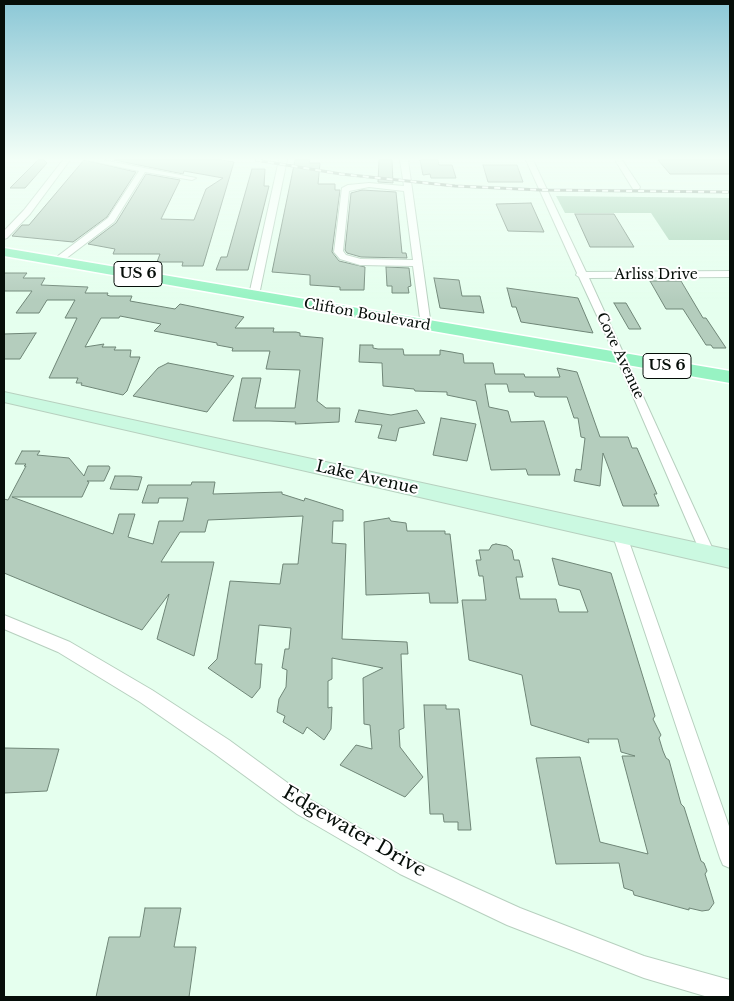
<!DOCTYPE html>
<style>
body{margin:0}
#map{position:relative;width:734px;height:1001px;overflow:hidden;background:#e5ffee;font-family:"Libre Baskerville",serif}
canvas{display:block}
.frame{position:absolute;inset:0;border:5px solid #060e09;pointer-events:none}
</style>
<div id="map">
<canvas width="734" height="1001"></canvas>
<div class="frame"></div>
</div>
<script>
const ctx = document.querySelector('canvas').getContext('2d');
ctx.lineJoin = 'round';
function fill(path, color) {
  ctx.fillStyle = color;
  ctx.fill(path, 'evenodd');
}
function poly(rows) {
  const path = new Path2D();
  for (const r of rows) {
    path.moveTo(r[0], r[1]);
    for (let i = 2; i < r.length; i += 2) path.lineTo(r[i], r[i + 1]);
  }
  return path;
}
function stroke(path, color, width, dash) {
  ctx.strokeStyle = color;
  ctx.lineWidth = width;
  ctx.lineCap = dash ? 'butt' : 'round';
  ctx.setLineDash(dash || []);
  ctx.stroke(path);
}
function drawText(font, color, halo, rows, align = 'center') {
  ctx.font = font + ' "Libre Baskerville",serif';
  ctx.lineWidth = 4;
  ctx.setLineDash([]);
  ctx.textBaseline = 'middle';
  ctx.strokeStyle = halo;
  ctx.fillStyle = color;
  for (const [text, x, y, turn = 0] of rows) {
    ctx.save();
    ctx.translate(x, y);
    ctx.rotate((+turn || 0) * Math.PI / 180);
    ctx.textAlign = isNaN(turn) ? turn : align;
    if (halo) ctx.strokeText(text, 0, 0);
    ctx.fillText(text, 0, 0);
    ctx.restore();
  }
}
const green = poly([
 [556,196,730,198,730,240,669,240,651,213,565,213]
]);
const building = poly([
 [38,160,44,160,47,163,25,188,10,188,38,160],
 [84,160,136,172,107,217,73,242,12,236,22,225,29,225,84,160],
 [114,160,222,160,234,162,203,266,182,266,183,262,157,262,160,254,113,254,115,249,88,244,116,223,146,174,180,180,161,219,194,220,206,189,223,178,184,171,183,174,114,160],
 [295,160,310,160,309,163,320,163,318,184,335,184,335,190,340,190,332,252,339,261,365,267,364,290,340,290,340,287,310,285,310,275,272,272,295,160],
 [379,160,392,160,393,183,378,182,379,160],
 [420,160,438,160,439,165,452,165,456,178,431,178,430,174,423,175,420,160],
 [658,160,730,160,730,174,670,174,658,160],
 [483,165,517,165,523,182,488,182,483,165],
 [252,169,265,169,264,186,269,186,248,270,216,270,221,257,227,257,252,169],
 [362,190,396,192,402,253,406,253,407,258,361,257,347,253,345,250,351,193,362,190],
 [531,203,544,232,508,231,496,204,531,203],
 [575,214,614,214,634,247,590,247,575,214],
 [386,267,409,268,411,286,408,287,409,293,392,293,392,286,387,286,386,267],
 [4,273,27,273,23,278,45,278,41,285,88,287,85,293,108,293,107,295,110,296,132,296,130,301,175,309,180,304,244,317,235,328,274,328,273,332,296,332,300,333,300,336,323,338,317,401,326,408,340,408,339,422,295,424,296,422,269,421,233,421,242,378,261,378,255,408,295,408,300,370,266,369,270,351,232,351,233,348,217,345,217,343,154,331,161,324,120,316,119,318,101,318,85,347,104,344,102,347,116,347,114,350,131,350,130,357,140,357,127,391,123,395,81,385,82,383,76,383,78,378,49,378,77,318,65,318,75,300,47,300,39,313,16,313,32,291,4,291,4,273],
 [434,278,459,280,462,296,480,296,484,313,440,308,434,278],
 [650,281,681,281,703,318,706,318,726,348,713,348,711,345,706,345,683,309,666,309,650,281],
 [507,288,578,298,593,333,521,322,516,307,512,307,507,288],
 [614,303,626,303,641,329,629,329,614,303],
 [36,333,20,359,4,359,4,334,36,333],
 [360,345,373,345,373,348,378,349,403,349,404,355,440,355,440,350,463,354,464,363,493,363,495,374,524,374,525,377,560,377,557,368,577,372,600,437,628,437,632,448,637,448,657,494,654,494,659,506,623,506,603,453,600,486,574,481,576,469,581,470,585,438,581,437,578,418,574,418,567,397,540,397,535,396,534,392,509,392,507,384,485,384,489,407,508,411,511,422,544,421,560,475,528,475,526,469,491,470,476,401,447,395,447,392,415,391,414,389,383,386,382,363,359,362,360,345],
 [168,363,199,369,234,376,207,412,133,396,158,368,168,363],
 [359,410,391,415,417,410,425,423,399,428,396,441,378,438,382,425,355,422,359,410],
 [441,418,476,424,467,461,433,455,441,418],
 [22,451,40,451,37,455,69,458,84,476,88,466,109,466,110,468,104,481,87,481,89,482,82,497,12,497,113,534,119,514,135,514,128,537,153,544,159,521,183,521,188,498,159,498,158,503,142,503,148,485,191,485,192,482,215,482,213,494,282,492,282,494,304,501,305,498,343,510,343,521,333,521,332,543,346,544,342,639,407,642,408,654,401,654,404,728,399,730,400,747,423,777,405,797,340,765,356,745,372,749,370,725,364,724,363,678,383,668,332,658,332,679,328,681,328,708,332,707,331,729,324,740,307,727,303,734,283,722,285,716,277,712,279,699,286,687,287,670,282,668,285,649,289,649,291,628,259,625,255,664,262,664,260,688,252,698,208,668,217,659,230,581,280,584,283,564,298,564,303,516,208,520,205,532,180,532,161,562,214,562,194,656,157,639,169,594,142,630,4,573,4,499,8,500,26,466,24,466,26,464,15,464,22,451],
 [115,476,130,476,142,477,138,490,110,489,115,476],
 [389,518,391,521,406,523,407,531,445,531,445,534,450,534,458,603,430,603,429,593,366,595,364,522,389,518],
 [496,544,507,546,512,550,514,560,519,560,523,577,516,577,520,599,556,599,559,612,588,612,580,590,559,585,552,558,611,573,655,716,653,719,661,735,659,738,663,751,666,758,669,760,681,804,684,807,701,861,704,863,707,871,705,874,714,903,709,910,702,911,689,908,689,910,634,895,633,891,624,888,619,863,556,864,536,758,580,757,600,842,648,854,622,756,635,756,621,752,618,739,588,739,589,743,531,725,522,675,469,660,462,600,486,600,483,576,479,576,476,560,481,560,479,550,489,550,492,545,496,544],
 [424,705,446,705,446,709,459,709,471,830,458,830,458,822,444,822,443,814,430,814,424,705],
 [4,748,59,749,47,791,4,793,4,748],
 [145,908,181,908,174,947,196,947,189,997,96,997,109,937,140,937,145,908]
]);
const street = poly([
 [63,160,70,160,30,214,7,238,4,239,4,231,24,210,63,160],
 [87,160,103,160,196,178,192,180,145,172,114,222,60,263,54,263,54,259,108,218,139,171,87,160],
 [279,160,287,160,259,295,254,298,249,295,279,160],
 [400,160,408,160,431,326,426,329,421,326,413,266,360,265,340,259,334,252,342,188,348,185,369,183,404,186,400,160],
 [369,187,404,191,413,260,361,259,346,255,343,251,349,191,369,187],
 [526,160,533,160,586,272,730,271,730,277,589,278,715,554,713,558,708,560,703,558,701,554,617,359,579,277,576,275,577,273,526,160],
 [615,160,622,160,640,187,639,189,633,189,615,160],
 [619,527,624,529,626,533,730,829,730,868,723,865,720,858,612,533,614,529,619,527],
 [4,615,70,642,152,690,229,740,311,800,414,860,520,908,644,956,730,980,730,997,708,997,644,978,507,925,400,874,297,814,215,754,140,702,58,652,4,629,4,615]
]);
const secondary = poly([
 [4,392,730,550,730,568,4,402,4,392]
]);
const primary = poly([
 [4,248,730,371,730,383,4,256,4,248]
]);
const rail = poly([
 [256,160,341,174,455,186,541,190,730,192]
]);
const farStreetnames = [
 ["Arliss Drive",656,275],
 ["Clifton Boulevard",367,315,10],
 ["Cove Avenue",620,356,65]
];
const shields = [
 [138,274,48],
 [667,366,48]
];
const shieldNames = [
 ["US 6",138,274],
 ["US 6",667,366]
];
const streetNames = [
 ["Lake Avenue",367,478,13]
];
const nearStreetnames = [
 ["Edgewater Drive",354,832,30]
];
fill(green, '#a7d3b7');
fill(building, '#b4cdbd');
stroke(building, '#6f8677', 1);
stroke(street, '#b7d0bf', 2);
stroke(secondary, '#b7d0bf', 2);
stroke(primary, '#fff', 3);
fill(street, '#fff');
fill(secondary, '#cbf9e1');
fill(primary, '#97f3c3');
stroke(rail, '#7b8d82', 3);
stroke(rail, '#fff', 2, [6]);
const sky = ctx.createLinearGradient(0, 0, 0, 300);
sky.addColorStop(0, '#8bc7d6');
sky.addColorStop(0.53, '#f3fff7');
sky.addColorStop(1, '#f3fff700');
ctx.fillStyle = sky;
ctx.fillRect(0, 0, 734, 300);
drawText('14px', '#060e09', '#fff', farStreetnames);
for (const [x, y, w] of shields) {
  const box = new Path2D();
  box.roundRect(x - w / 2, y - 12.5, w, 25, 4);
  ctx.fillStyle = '#fff';
  ctx.fill(box);
  stroke(box, '#060e09', 1);
}
drawText('bold 15px', '#060e09', null, shieldNames);
drawText('16px', '#060e09', '#fff', streetNames);
drawText('19px', '#060e09', '#fff', nearStreetnames);
</script>
